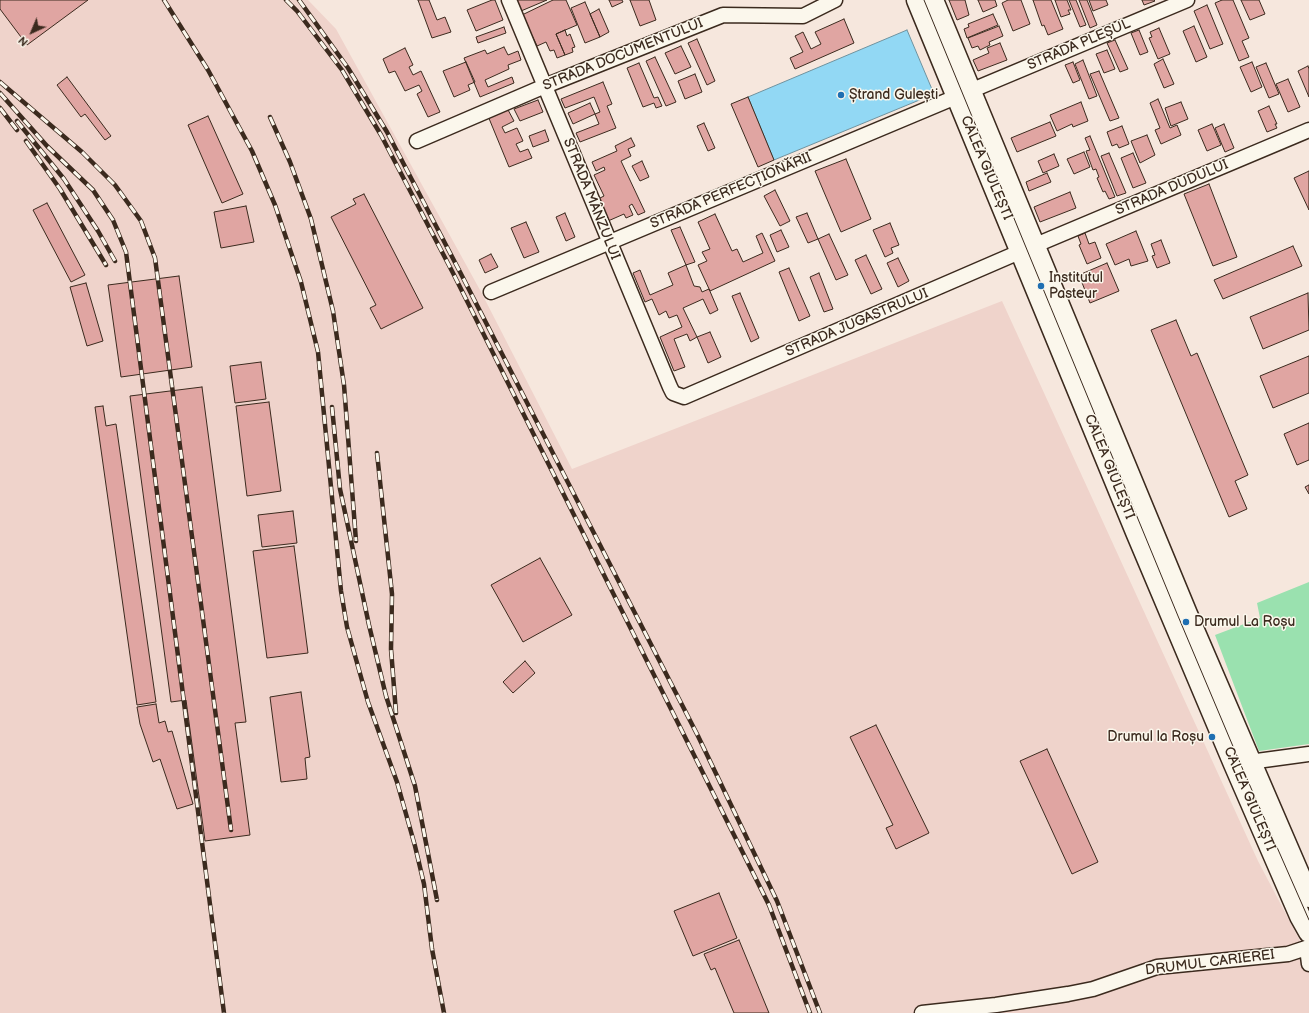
<!DOCTYPE html>
<meta charset="utf-8">
<style>
body{margin:0}
#map{position:relative;width:1309px;height:1013px;overflow:hidden;background:#f6e7dd;font-family:"Balsamiq Sans",sans-serif}
canvas{display:block}
.north{position:absolute;left:12px;top:12px;width:40px;height:40px;-webkit-text-stroke:3px #fbf7ec;paint-order:stroke;rotate:224deg;font-size:11px;font-weight:700;line-height:16px;text-align:center;color:#3b2a1e}
.north::after{content:'';display:block;margin:auto;width:14px;height:18px;background:#3b2a1e;clip-path:polygon(50% 0,100% 100%,50% 72%,0 100%)}
</style>
<div id="map">
<canvas width="1309" height="1013"></canvas>
<div class="north">N</div>
</div>
<script>
const ctx = document.querySelector('canvas').getContext('2d');
ctx.lineJoin = 'round';
function fill(path, color) {
  ctx.fillStyle = color;
  ctx.fill(path, 'evenodd');
}
function poly(rows) {
  const path = new Path2D();
  for (const r of rows) {
    path.moveTo(r[0], r[1]);
    for (let i = 2; i < r.length; i += 2) path.lineTo(r[i], r[i + 1]);
  }
  return path;
}
function stroke(path, color, width, dash) {
  ctx.strokeStyle = color;
  ctx.lineWidth = width;
  ctx.lineCap = dash ? 'butt' : 'round';
  ctx.setLineDash(dash || []);
  ctx.stroke(path);
}
function drawText(font, color, halo, rows, align = 'center') {
  ctx.font = font + ' "Balsamiq Sans",sans-serif';
  ctx.lineWidth = 3;
  ctx.setLineDash([]);
  ctx.textBaseline = 'middle';
  ctx.strokeStyle = halo;
  ctx.fillStyle = color;
  for (const [text, x, y, turn = 0] of rows) {
    ctx.save();
    ctx.translate(x, y);
    ctx.rotate((+turn || 0) * Math.PI / 180);
    ctx.textAlign = isNaN(turn) ? turn : align;
    if (halo) ctx.strokeText(text, 0, 0);
    ctx.fillText(text, 0, 0);
    ctx.restore();
  }
}
const built = poly([
 [0,0,308,0,336,29,480,290,572,469,1002,301,1258,861,1309,958,1309,1013,0,1013]
]);
const green = poly([
 [1309,582,1309,744,1259,751,1215,635,1260,618,1257,603]
]);
const water = poly([
 [907,30,934,94,774,160,748,97,907,30]
]);
const building = poly([
 [0,0,88,0,27,45,0,9,0,0],
 [418,0,429,0,437,20,445,17,451,32,432,38,418,0],
 [492,0,495,0,503,20,476,31,467,10,492,0],
 [516,0,547,0,521,11,516,0],
 [553,0,566,0,577,25,556,34,565,55,557,58,554,50,550,51,546,42,537,46,522,15,553,0],
 [609,0,622,0,623,2,612,7,609,0],
 [630,0,649,0,656,20,640,26,630,0],
 [949,0,965,0,969,15,957,20,949,0],
 [978,0,995,0,997,6,983,12,978,0],
 [1008,0,1021,0,1030,24,1013,31,1002,3,1008,0],
 [1033,0,1051,0,1063,29,1048,35,1044,25,1042,26,1033,0],
 [1055,0,1067,0,1071,10,1068,10,1070,14,1061,17,1055,0],
 [1069,0,1076,0,1086,25,1080,27,1069,0],
 [1079,0,1087,0,1097,25,1090,28,1079,0],
 [1089,0,1106,0,1108,5,1093,11,1089,0],
 [1142,0,1154,0,1155,1,1144,5,1142,0],
 [1222,0,1233,0,1249,38,1242,41,1249,57,1239,61,1215,3,1222,0],
 [1241,0,1259,0,1265,14,1250,20,1241,0],
 [585,2,600,37,585,43,571,8,585,2],
 [1207,5,1223,44,1210,49,1194,11,1207,5],
 [599,9,609,32,600,37,590,14,599,9],
 [993,14,998,25,967,38,964,29,969,27,968,24,993,14],
 [844,19,854,43,795,69,790,58,803,52,795,36,803,32,811,49,821,44,815,32,844,19],
 [999,26,1003,36,989,42,990,45,980,50,978,46,972,48,968,38,999,26],
 [1194,26,1207,57,1196,62,1183,31,1194,26],
 [504,27,506,33,478,43,476,37,504,27],
 [1159,28,1170,54,1158,59,1149,38,1152,37,1150,32,1159,28],
 [565,30,567,36,570,34,575,47,572,48,573,52,565,55,556,34,565,30],
 [1139,30,1148,52,1140,55,1131,33,1139,30],
 [697,39,715,81,707,85,688,43,697,39],
 [1115,40,1128,69,1120,72,1107,43,1115,40],
 [1000,43,1007,60,978,71,973,60,989,53,987,48,1000,43],
 [681,46,691,67,675,74,665,53,681,46],
 [504,47,508,55,518,51,521,60,508,65,509,69,485,80,488,87,512,77,514,83,480,97,464,58,485,50,487,54,504,47],
 [405,48,413,65,409,67,413,75,421,71,440,112,428,117,417,94,422,91,419,85,405,91,395,71,389,73,383,59,405,48],
 [1107,50,1115,69,1104,73,1096,54,1107,50],
 [655,57,676,102,666,106,646,61,655,57],
 [1163,59,1174,84,1164,88,1154,64,1163,59],
 [1083,60,1097,96,1089,99,1075,64,1083,60],
 [466,62,475,82,468,85,470,90,454,97,443,71,466,62],
 [1073,62,1080,80,1073,83,1065,65,1073,62],
 [1252,62,1262,87,1251,92,1240,67,1252,62],
 [639,63,654,98,658,97,662,106,656,108,654,103,643,107,627,68,639,63],
 [1266,63,1279,94,1269,98,1256,67,1266,63],
 [1308,66,1309,69,1309,97,1298,71,1308,66],
 [1099,71,1119,118,1110,121,1090,74,1099,71],
 [695,74,702,92,685,99,678,81,695,74],
 [67,77,111,136,105,140,85,114,81,117,57,85,67,77],
 [1288,79,1300,107,1288,112,1276,84,1288,79],
 [603,82,612,104,607,106,616,128,580,142,576,133,599,124,595,114,600,112,594,97,565,108,561,99,603,82],
 [748,97,774,160,758,167,731,104,748,97],
 [1158,99,1170,128,1177,125,1181,135,1161,144,1155,130,1160,128,1150,103,1158,99],
 [538,100,543,112,520,121,514,109,538,100],
 [1081,102,1088,121,1073,127,1072,124,1057,131,1050,115,1081,102],
 [1181,102,1188,119,1171,126,1165,108,1181,102],
 [590,103,595,114,573,124,568,113,590,103],
 [1269,106,1277,124,1275,124,1277,128,1267,132,1258,111,1269,106],
 [507,108,514,121,502,127,505,133,517,128,523,141,516,144,520,152,528,149,532,158,509,167,488,116,507,108],
 [208,116,243,194,222,203,188,125,208,116],
 [1050,122,1056,136,1017,152,1011,138,1050,122],
 [704,123,715,148,708,151,697,126,704,123],
 [1212,124,1221,145,1207,151,1198,130,1212,124],
 [1224,124,1234,148,1225,152,1215,128,1224,124],
 [1122,126,1129,144,1119,148,1117,144,1112,146,1107,132,1122,126],
 [545,130,549,141,533,147,529,136,545,130],
 [1147,135,1155,155,1140,163,1131,141,1147,135],
 [1090,136,1115,197,1109,199,1105,191,1103,192,1097,178,1099,177,1096,169,1093,170,1086,151,1090,150,1085,138,1090,136],
 [631,138,635,146,628,149,631,156,621,161,645,212,638,215,632,204,629,206,633,215,626,218,624,214,608,221,598,199,604,196,594,175,605,170,604,167,596,171,592,162,617,151,615,146,631,138],
 [1084,152,1090,167,1074,174,1067,159,1084,152],
 [1109,153,1126,193,1117,196,1101,156,1109,153],
 [1133,153,1146,183,1133,188,1121,158,1133,153],
 [1054,154,1059,166,1043,173,1038,161,1054,154],
 [846,159,871,219,841,232,815,171,846,159],
 [642,161,649,177,640,181,632,166,642,161],
 [1309,171,1309,210,1294,178,1309,171],
 [1047,173,1051,182,1029,191,1026,182,1047,173],
 [1209,184,1237,257,1213,266,1184,194,1209,184],
 [775,190,790,221,780,226,764,196,775,190],
 [1070,192,1076,208,1040,222,1034,207,1070,192],
 [364,194,423,308,381,329,370,308,376,305,331,217,356,204,353,199,364,194],
 [47,203,85,275,71,282,33,210,47,203],
 [246,206,254,242,221,248,214,212,246,206],
 [565,213,575,237,566,241,556,217,565,213],
 [807,213,818,239,808,243,796,217,807,213],
 [715,214,732,251,737,249,743,262,763,253,756,236,762,233,775,261,710,291,698,265,707,261,702,252,710,249,698,222,715,214],
 [526,222,539,252,524,258,511,228,526,222],
 [890,223,899,245,891,248,893,253,885,257,873,230,890,223],
 [680,227,695,262,686,265,671,230,680,227],
 [781,230,789,247,777,252,770,235,781,230],
 [1136,231,1148,261,1131,266,1129,259,1115,265,1106,244,1136,231],
 [1085,233,1089,244,1095,242,1101,258,1087,264,1079,245,1081,244,1078,236,1085,233],
 [829,234,848,275,836,280,818,239,829,234],
 [1161,240,1170,263,1157,268,1152,256,1155,255,1151,244,1161,240],
 [1293,246,1302,266,1223,299,1214,280,1293,246],
 [491,254,498,267,485,273,479,260,491,254],
 [866,255,882,289,871,294,855,260,866,255],
 [898,258,909,281,898,287,887,263,898,258],
 [1107,263,1119,291,1090,303,1079,275,1107,263],
 [686,265,694,286,700,287,702,292,709,289,718,310,710,314,703,299,683,308,697,337,690,341,687,334,674,339,685,367,674,371,660,337,682,327,677,315,669,318,666,311,659,315,652,299,645,302,633,273,640,270,650,295,673,285,668,273,686,265],
 [789,268,810,316,799,321,779,272,789,268],
 [819,273,833,309,824,312,810,277,819,273],
 [179,276,192,367,121,377,108,285,179,276],
 [86,283,103,341,87,346,70,287,86,283],
 [740,293,759,338,751,342,732,296,740,293],
 [1308,293,1309,330,1263,349,1250,317,1308,293],
 [1176,320,1191,356,1197,353,1248,475,1235,481,1247,509,1229,517,1151,330,1176,320],
 [710,332,721,357,708,363,697,337,710,332],
 [1309,356,1309,393,1273,408,1260,376,1309,356],
 [261,362,266,399,235,403,230,366,261,362],
 [202,387,246,722,235,723,250,835,205,841,186,700,171,702,130,396,202,387],
 [269,402,281,491,247,496,236,406,269,402],
 [103,406,106,426,116,424,156,702,137,705,95,407,103,406],
 [1309,423,1309,460,1297,465,1284,434,1309,423],
 [1309,485,1309,494,1305,487,1309,485],
 [293,511,297,543,262,547,258,515,293,511],
 [294,546,308,653,267,658,253,551,294,546],
 [540,558,572,615,523,642,491,585,540,558],
 [525,661,535,673,513,693,503,682,525,661],
 [301,692,310,757,305,758,307,779,281,782,270,697,301,692],
 [156,704,159,723,165,721,168,732,172,731,193,804,177,809,160,759,153,762,140,724,137,707,156,704],
 [876,725,929,833,896,849,886,828,893,825,850,737,876,725],
 [1047,749,1098,862,1072,874,1020,761,1047,749],
 [719,893,737,938,693,956,674,911,719,893],
 [739,940,769,1013,734,1013,715,968,711,970,704,954,739,940]
]);
const minor = poly([
 [509,0,670,387,673,393,684,397,1031,247,1309,130],
 [417,141,545,86,723,15,803,16,835,0],
 [491,292,1187,0],
 [1242,763,1309,754],
 [1307,948,1309,964],
 [922,1013,996,1005,1068,994,1093,989,1157,967,1288,954,1309,947]
]);
const secondary = poly([
 [917,0,1136,532,1234,764,1300,916,1309,932],
 [933,0,1187,614,1309,897]
]);
const tram = poly([
 [924,0,1178,616,1240,763,1309,920]
]);
const rail = poly([
 [164,0,208,70,252,151,275,205,301,282,318,352,341,591,347,627,368,702,397,782,415,846,424,884,432,949,444,1013],
 [286,0,297,11,342,70,381,135,453,273,769,905,810,1013],
 [299,0,348,68,387,132,460,272,698,736,777,901,820,1013],
 [0,82,82,152,115,185,141,221,155,258,231,830],
 [0,93,47,146,93,190,113,220,126,252,224,1013],
 [0,108,17,130],
 [270,117,290,162,311,219,333,311,344,385,356,541],
 [17,121,64,179,98,231,115,261],
 [26,141,60,189,106,265],
 [332,407,340,489,369,625,386,696,415,786,437,900],
 [377,453,392,594,391,649,396,713]
]);
const markers = [
 [841,95,4,"#1f6fb2"],
 [1041,286,4,"#1f6fb2"],
 [1186,622,4,"#1f6fb2"],
 [1212,737,4,"#1f6fb2"]
];
const streetNames = [
 ["STRADA PLEȘUL",1079,45,-23],
 ["STRADA DOCUMENTULUI",623,55,-22],
 ["CALEA GIULEȘTI",986,168,67],
 ["STRADA DUDULUI",1172,188,-23],
 ["STRADA PERFECȚIONĂRII",731,191,-23],
 ["STRADA MÂNZULUI",591,199,68],
 ["STRADA JUGASTRULUI",857,323,-23],
 ["CALEA GIULEȘTI",1109,467,68],
 ["CALEA GIULEȘTI",1249,799,67],
 ["DRUMUL CARIEREI",1210,963,-7]
];
const poiNames = [
 ["Ștrand Gulești",849,95],
 ["Institutul",1049,278],
 ["Pasteur",1049,294],
 ["Drumul La Roșu",1194,622],
 ["Drumul la Roșu",1204,737,"right"]
];
fill(built, '#efd3cb');
fill(green, '#9ae1af');
fill(water, '#92d8f4');
stroke(water, '#6f929e', 1);
fill(building, '#e0a5a2');
stroke(building, '#3b2a1e', 1);
stroke(minor, '#3b2a1e', 17);
stroke(secondary, '#3b2a1e', 23);
stroke(minor, '#fbf7ec', 14);
stroke(secondary, '#fbf7ec', 20);
stroke(tram, '#3b2a1e', 1);
stroke(rail, '#3b2a1e', 4.5);
stroke(rail, '#fbf7ec', 3, [9]);
for (const [x, y, r, color] of markers) {
  const dot = new Path2D();
  dot.arc(x, y, r, 0, 2 * Math.PI);
  ctx.fillStyle = color;
  ctx.fill(dot);
  stroke(dot, '#fbf7ec', 1.5);
}
drawText('14px', '#3b2a1e', '#fbf7ec', streetNames);
drawText('14px', '#3b2a1e', '#fbf7ec', poiNames, 'left');
</script>
